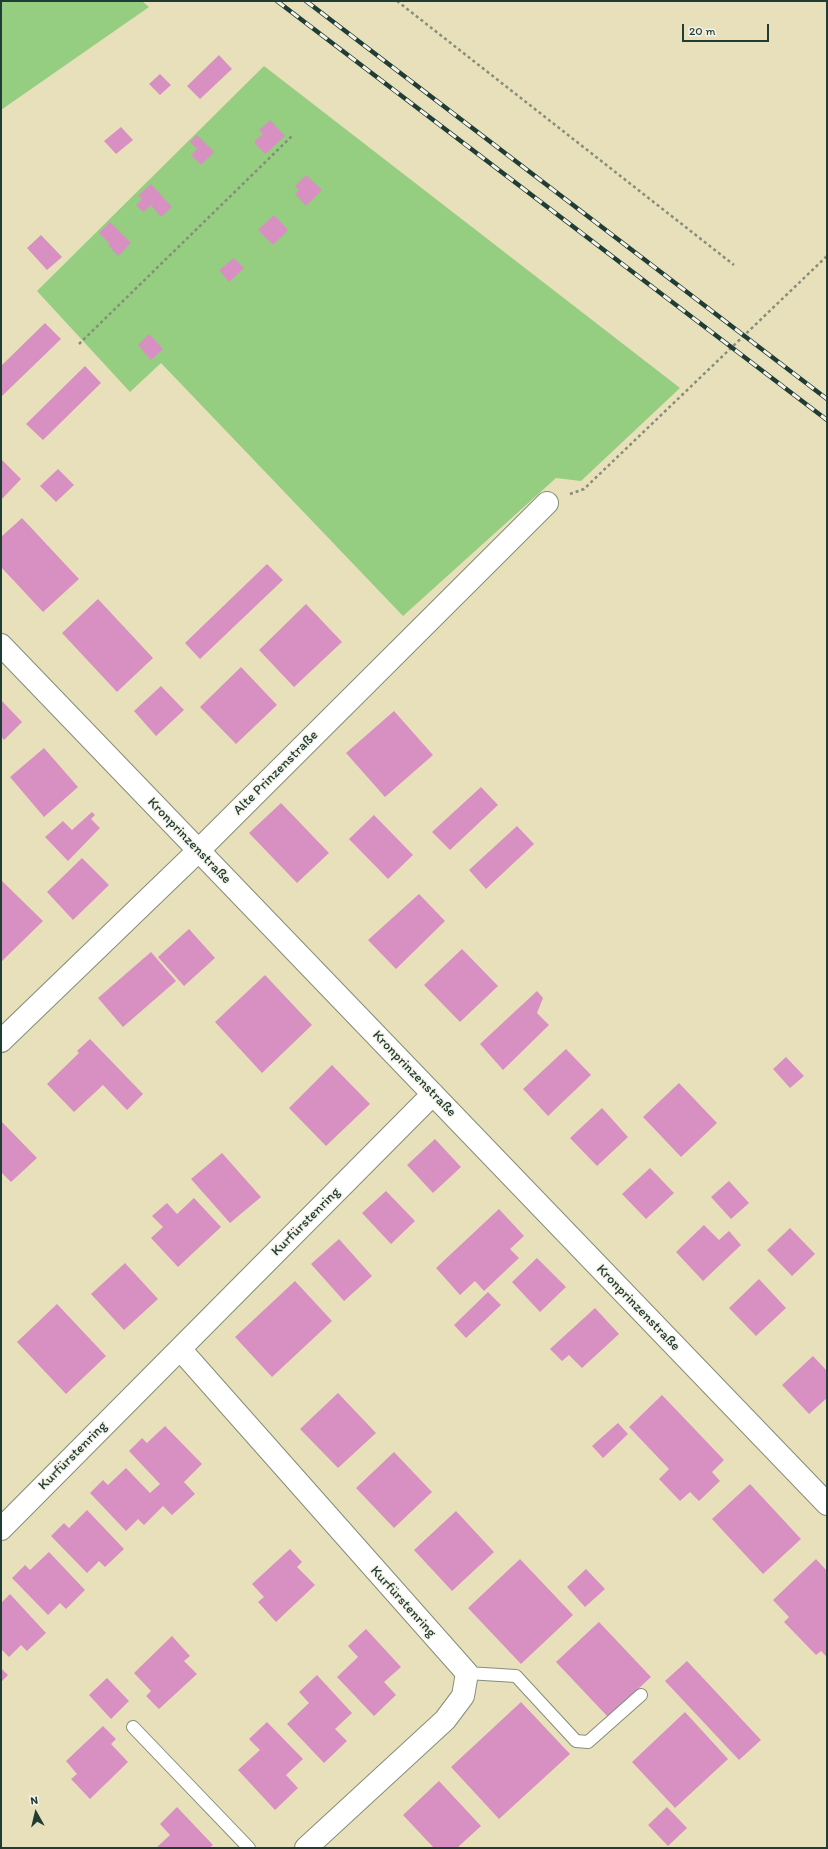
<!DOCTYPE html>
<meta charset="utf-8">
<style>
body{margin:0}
#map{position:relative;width:828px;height:1849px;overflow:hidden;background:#e8e0bb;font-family:Itim,sans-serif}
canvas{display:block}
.frame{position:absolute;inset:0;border:2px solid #1f3d34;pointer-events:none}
.north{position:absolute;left:16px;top:1793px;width:40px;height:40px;-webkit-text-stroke:3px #f7f3e8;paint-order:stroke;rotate:352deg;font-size:11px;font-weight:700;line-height:16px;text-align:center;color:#1f3d34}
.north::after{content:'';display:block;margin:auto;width:14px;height:18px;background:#1f3d34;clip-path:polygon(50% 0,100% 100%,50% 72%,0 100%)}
.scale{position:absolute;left:682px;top:24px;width:87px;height:18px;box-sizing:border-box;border:2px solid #1f3d34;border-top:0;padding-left:5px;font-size:12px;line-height:14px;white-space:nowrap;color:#1f3d34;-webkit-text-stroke:3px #f7f3e8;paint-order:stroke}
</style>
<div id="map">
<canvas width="828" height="1849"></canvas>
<div class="frame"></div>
<div class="north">N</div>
<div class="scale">20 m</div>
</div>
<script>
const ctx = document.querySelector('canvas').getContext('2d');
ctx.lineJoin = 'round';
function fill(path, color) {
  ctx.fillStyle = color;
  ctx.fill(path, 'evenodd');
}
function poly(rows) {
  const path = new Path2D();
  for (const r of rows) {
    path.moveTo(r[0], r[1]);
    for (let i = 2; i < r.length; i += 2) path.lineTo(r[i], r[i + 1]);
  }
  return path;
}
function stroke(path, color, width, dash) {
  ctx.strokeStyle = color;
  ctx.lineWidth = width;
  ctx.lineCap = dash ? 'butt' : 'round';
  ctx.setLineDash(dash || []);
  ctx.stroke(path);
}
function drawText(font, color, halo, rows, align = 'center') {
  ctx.font = font + ' Itim,sans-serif';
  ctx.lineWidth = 3;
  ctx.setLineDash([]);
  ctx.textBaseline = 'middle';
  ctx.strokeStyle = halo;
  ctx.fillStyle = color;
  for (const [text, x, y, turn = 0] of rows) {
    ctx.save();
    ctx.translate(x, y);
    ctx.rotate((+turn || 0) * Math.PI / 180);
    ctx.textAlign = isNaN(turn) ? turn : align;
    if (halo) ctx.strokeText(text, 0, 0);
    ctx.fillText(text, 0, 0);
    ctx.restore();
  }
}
const green = poly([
 [1,1,142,1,149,7,1,110],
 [264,66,680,388,581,481,556,478,403,616,161,363,130,392,37,291]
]);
const building = poly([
 [219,55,232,69,200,99,187,86],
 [160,74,171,85,160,95,149,84],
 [270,120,285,136,265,154,254,142,263,134,259,130],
 [121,127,133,140,116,154,104,141],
 [197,135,214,152,201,165,191,155,197,149,190,142],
 [306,175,322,190,306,206,295,194,299,190,295,186],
 [151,184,172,207,161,217,151,205,143,212,136,205,142,199,138,196],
 [274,215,288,230,273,245,258,230],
 [110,222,131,243,118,256,108,245,110,244,99,233],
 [41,235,62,257,47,270,27,248],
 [234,258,244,268,229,282,219,270],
 [45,323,61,339,1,397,1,366],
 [149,334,163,349,151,360,138,345],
 [85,366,101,383,43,440,26,424],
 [1,459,21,479,1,500],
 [58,469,74,485,56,502,40,486],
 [22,518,79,579,43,612,1,567,1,537],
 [267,564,283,580,200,659,185,643],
 [98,599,153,658,117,692,62,633],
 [306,604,342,642,294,687,259,650],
 [241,667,277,705,236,744,200,707],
 [161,686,184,710,156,736,134,711],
 [1,700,22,722,4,740,1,736],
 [394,711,433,755,385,797,346,753],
 [44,748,78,787,44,817,10,777],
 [481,787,498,805,450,850,432,832],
 [281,803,329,853,297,883,249,833],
 [92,812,95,815,91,819,100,828,68,861,45,837,63,821,72,830],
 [374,815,413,855,388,879,349,839],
 [517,826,534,844,486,889,469,870],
 [82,858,109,885,73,920,47,892],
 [1,880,43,921,1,962],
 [419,894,445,921,396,969,368,940],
 [189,929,215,958,184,986,158,957],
 [462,949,498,986,460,1022,424,985],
 [151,952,176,981,123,1027,98,998],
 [265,975,312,1025,262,1073,215,1022],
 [537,991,543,998,537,1013,549,1025,503,1070,480,1044],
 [90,1039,143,1094,127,1110,103,1085,74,1112,47,1084,79,1053,77,1051],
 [566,1049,591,1075,548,1116,523,1089],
 [786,1057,804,1076,790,1088,773,1069],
 [332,1065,370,1104,326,1146,289,1108],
 [679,1083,717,1123,681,1157,643,1117],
 [602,1108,628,1137,597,1166,570,1138],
 [1,1121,37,1158,11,1182,1,1172],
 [435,1139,461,1167,433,1193,407,1165],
 [222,1153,261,1197,230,1223,191,1179],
 [650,1168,674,1193,646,1219,622,1194],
 [729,1181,749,1203,731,1219,711,1197],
 [386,1191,415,1221,391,1244,362,1213],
 [194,1198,221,1227,178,1267,151,1238,163,1227,152,1216,167,1203,177,1214],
 [499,1209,524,1236,510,1249,519,1258,484,1291,475,1281,460,1295,436,1268],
 [704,1225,719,1240,729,1231,741,1245,703,1281,676,1252],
 [790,1228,815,1254,792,1276,767,1250],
 [339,1239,372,1276,344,1301,311,1264],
 [537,1258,566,1287,540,1312,512,1282],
 [125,1263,158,1299,124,1330,91,1294],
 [759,1279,786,1308,756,1336,729,1308],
 [295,1281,332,1321,272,1377,235,1337],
 [488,1292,501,1305,466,1338,454,1325],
 [57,1304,106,1356,66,1394,17,1342],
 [595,1308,619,1334,582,1368,569,1355,562,1361,550,1349],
 [813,1356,827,1371,827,1398,809,1414,782,1385],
 [338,1393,376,1433,338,1468,300,1429],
 [662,1395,724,1460,712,1472,720,1481,699,1501,690,1492,680,1501,659,1479,669,1469,629,1427],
 [618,1423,628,1434,603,1458,592,1446],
 [165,1426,202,1464,184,1482,195,1494,172,1515,163,1506,144,1525,138,1519,126,1531,90,1493,103,1480,108,1485,126,1468,150,1493,160,1484,129,1451,142,1438,147,1443],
 [394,1452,432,1492,394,1528,356,1488],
 [750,1484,801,1539,763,1574,712,1519],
 [87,1510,124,1549,105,1567,99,1561,87,1573,51,1536,64,1523,69,1528],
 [456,1511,494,1552,452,1591,414,1550],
 [290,1549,302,1562,297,1567,315,1585,276,1622,258,1602,264,1597,252,1584],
 [49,1552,85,1590,66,1609,60,1603,48,1615,12,1578,25,1565,30,1570],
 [520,1559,573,1615,521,1664,468,1608],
 [816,1559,827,1571,827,1657,821,1651,816,1655,784,1622,789,1617,773,1600],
 [586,1569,605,1589,585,1607,567,1587],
 [10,1594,46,1633,27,1651,21,1645,9,1657,1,1649,1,1603],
 [599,1622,651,1677,608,1717,556,1662],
 [366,1629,401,1667,384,1682,396,1695,374,1716,337,1677,358,1657,348,1646],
 [172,1636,190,1656,184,1661,197,1674,159,1709,146,1696,151,1691,134,1673],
 [687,1661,761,1740,739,1760,665,1681],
 [1,1668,8,1675,1,1682],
 [317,1675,352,1713,335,1729,347,1741,324,1763,287,1724,309,1703,299,1692],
 [107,1678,129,1701,111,1719,89,1695],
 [521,1702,570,1754,499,1819,451,1767],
 [685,1712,728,1759,675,1808,632,1762],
 [267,1722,303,1759,286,1775,298,1788,275,1810,238,1770,260,1750,249,1739],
 [103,1726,116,1739,111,1744,128,1762,90,1799,71,1779,77,1774,66,1761],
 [439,1781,481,1826,457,1848,434,1848,403,1815],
 [177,1807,213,1845,209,1848,156,1848,170,1835,160,1824],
 [667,1807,687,1828,668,1846,648,1825]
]);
const path = poly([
 [397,1,734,265],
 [79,344,292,136],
 [570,494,584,489,827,256]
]);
const lane = poly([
 [467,1673,516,1676,576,1741,588,1742,641,1695],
 [133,1727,249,1848]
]);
const street = poly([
 [1,645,827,1504],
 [1,1041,198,851,547,503],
 [180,1349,467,1673,463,1696,445,1720,306,1848],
 [1,1529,433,1094]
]);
const rail = poly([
 [277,1,827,420],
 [306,1,827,399]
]);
const streetNames = [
 ["Alte Prinzenstraße",276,773,-45],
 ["Kronprinzenstraße",189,841,46],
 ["Kronprinzenstraße",414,1074,46],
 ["Kurfürstenring",306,1222,-45],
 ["Kronprinzenstraße",638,1308,46],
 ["Kurfürstenring",73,1456,-45],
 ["Kurfürstenring",403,1602,48]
];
fill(green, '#95ce81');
fill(building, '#d790c1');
stroke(lane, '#848e78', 14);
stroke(street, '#848e78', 24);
stroke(path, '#848e78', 2.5, [3, 3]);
stroke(lane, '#fff', 12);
stroke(street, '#fff', 22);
stroke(rail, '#1f3d34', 4.5);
stroke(rail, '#f7f3e8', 3, [9]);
drawText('14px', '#1f3d34', '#f7f3e8', streetNames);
</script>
